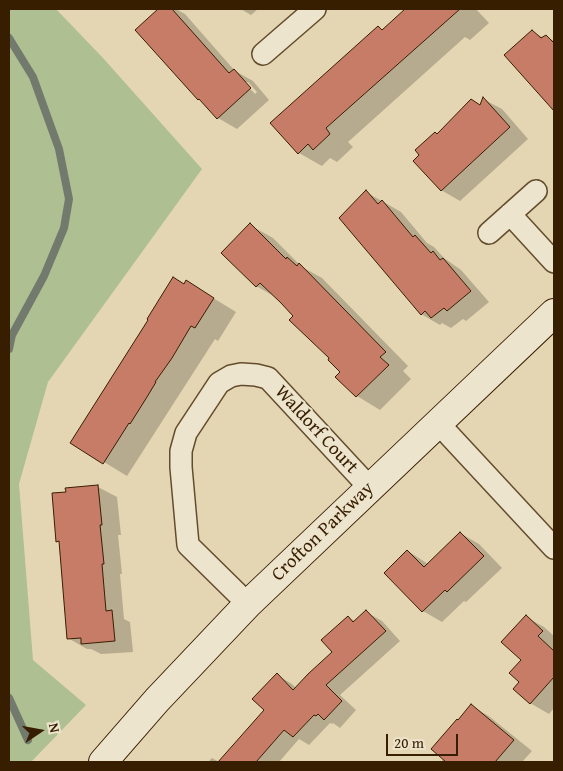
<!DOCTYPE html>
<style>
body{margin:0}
#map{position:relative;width:563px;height:771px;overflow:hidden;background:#e4d6b2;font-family:"Gentium Book Plus",serif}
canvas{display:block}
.frame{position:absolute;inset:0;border:10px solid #381e00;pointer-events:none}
.north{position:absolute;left:15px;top:706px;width:50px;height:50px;-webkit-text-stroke:4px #ede4cd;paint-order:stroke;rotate:78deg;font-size:14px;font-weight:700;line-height:20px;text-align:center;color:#381e00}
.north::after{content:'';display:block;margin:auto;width:18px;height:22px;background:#381e00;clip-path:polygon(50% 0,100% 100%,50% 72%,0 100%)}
.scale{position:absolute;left:386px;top:734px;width:72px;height:22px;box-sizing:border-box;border:2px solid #381e00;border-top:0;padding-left:6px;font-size:15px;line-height:18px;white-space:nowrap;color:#381e00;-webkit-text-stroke:4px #ede4cd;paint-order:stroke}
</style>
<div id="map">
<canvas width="563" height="771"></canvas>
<div class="frame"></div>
<div class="north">N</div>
<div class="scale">20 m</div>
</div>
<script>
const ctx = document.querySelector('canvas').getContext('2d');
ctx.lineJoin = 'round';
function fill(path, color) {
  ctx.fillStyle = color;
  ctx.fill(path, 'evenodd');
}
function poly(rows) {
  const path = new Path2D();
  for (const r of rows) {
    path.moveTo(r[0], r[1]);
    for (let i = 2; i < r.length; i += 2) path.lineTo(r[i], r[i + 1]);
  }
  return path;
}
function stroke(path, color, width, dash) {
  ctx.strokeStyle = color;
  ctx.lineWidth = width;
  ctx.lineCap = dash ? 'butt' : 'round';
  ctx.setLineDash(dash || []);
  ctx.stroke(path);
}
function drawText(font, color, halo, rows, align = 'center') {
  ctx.font = font + ' "Gentium Book Plus",serif';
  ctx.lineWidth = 4;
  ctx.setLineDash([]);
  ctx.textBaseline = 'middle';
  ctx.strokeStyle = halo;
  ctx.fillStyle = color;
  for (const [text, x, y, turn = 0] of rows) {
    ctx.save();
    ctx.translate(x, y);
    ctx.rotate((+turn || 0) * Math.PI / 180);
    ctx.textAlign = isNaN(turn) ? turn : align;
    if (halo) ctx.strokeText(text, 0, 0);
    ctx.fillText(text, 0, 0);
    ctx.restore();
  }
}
const green = poly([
 [9,9,56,9,103,58,202,169,48,382,19,484,33,660,86,705,31,762,9,762]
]);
const shadow = poly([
 [160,9,176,9,185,14,235,71,253,81,269,100,237,129,218,118,137,30],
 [244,82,248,82,257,92,255,94],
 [241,9,258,9,251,15],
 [407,9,476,9,489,23,470,40,465,37,348,142,353,147,337,162,330,158,322,166,299,153,378,27,383,30],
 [533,32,544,38,546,36,554,41,554,109,506,55],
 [483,99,502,109,528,139,460,201,441,190,437,135,481,106],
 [366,192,401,212,427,243,434,247,444,258,461,270,489,302,466,321,463,319,451,328,442,323,440,325,421,314],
 [250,225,273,238,302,267,322,278,408,366,403,371,411,379,380,410,357,396,337,377,341,372,331,358,295,316,279,299,256,286],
 [187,282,236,312,218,341,215,339,127,476,104,462],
 [98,487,117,497,121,535,118,535,122,574,120,574,124,619,130,622,133,652,101,654,91,649,87,649,68,638,60,543,57,541],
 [460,533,479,544,502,568,466,602,464,601,442,622,423,611,385,573,408,551,428,564],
 [366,612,382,621,400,641,340,695,356,710,340,728,333,723,332,724,330,723,309,745,299,739,279,762,220,762,266,710,277,675,292,684,296,688,334,652,348,617,356,622],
 [526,617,544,627,554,636,554,708,549,714,530,703,521,682],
 [472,706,490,717,532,751,522,762,441,762,444,758,459,722],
 [212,758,219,762,208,762]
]);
const stream = poly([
 [9,38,33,77,59,149,69,199,64,228,44,276,12,335,9,349],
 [9,698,28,740]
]);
const building = poly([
 [158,9,172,9,229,73,234,69,251,88,217,119,199,99,198,100,135,30,158,9],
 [405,9,460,9,326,128,330,134,313,150,308,144,298,154,270,123,378,26,382,30,405,9],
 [532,30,541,38,546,35,554,43,554,111,504,55,532,30],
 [483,97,510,127,441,191,413,161,419,155,415,150,435,132,437,134,471,99,480,105,483,97],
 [366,190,378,204,382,200,413,237,415,235,431,253,433,251,440,260,443,258,471,291,447,311,444,308,431,318,425,311,421,315,339,218,366,190],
 [250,223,286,259,287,257,297,266,299,263,386,352,380,357,389,365,356,397,335,377,340,372,328,360,329,358,289,320,293,316,281,303,260,283,256,287,221,253,250,223],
 [173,277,184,284,186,280,214,298,195,328,191,326,172,358,155,382,156,382,147,397,130,424,129,423,103,464,70,443,148,320,147,319,173,277],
 [98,485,102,525,100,525,104,564,102,564,106,611,112,610,115,641,81,644,81,638,67,639,59,541,56,542,52,493,66,492,65,488,98,485],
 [460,532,484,556,447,592,445,590,422,612,384,573,407,550,424,567,460,532],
 [366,610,386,631,326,685,342,701,324,720,318,714,316,716,314,715,293,737,284,730,256,762,218,762,264,710,252,699,277,673,293,690,308,674,332,652,321,640,348,616,353,622,366,610],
 [526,615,543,631,538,636,554,651,554,677,530,704,513,689,519,682,509,673,521,660,501,642,526,615],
 [471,704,514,740,495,762,446,762,431,749,457,719,458,720,471,704]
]);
const street = poly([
 [263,54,315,9],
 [510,214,554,262],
 [489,233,536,191],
 [438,423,554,548],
 [248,604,188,545,181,467,181,451,186,433,219,383,231,376,241,374,256,375,268,378,370,488]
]);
const secondary = poly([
 [103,762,157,700,248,604,554,313]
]);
const streetNames = [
 ["Waldorf Court",316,430,47],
 ["Crofton Parkway",323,532,-44]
];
fill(green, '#aebf91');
fill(shadow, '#0003');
stroke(stream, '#727a6d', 8);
fill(building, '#c77c68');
stroke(building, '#381e00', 1);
stroke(street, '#634c2c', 24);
stroke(secondary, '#381e00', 30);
stroke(street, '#ede4cd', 21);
stroke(secondary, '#ede4cd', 28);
drawText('19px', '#381e00', '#ede4cd', streetNames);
</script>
